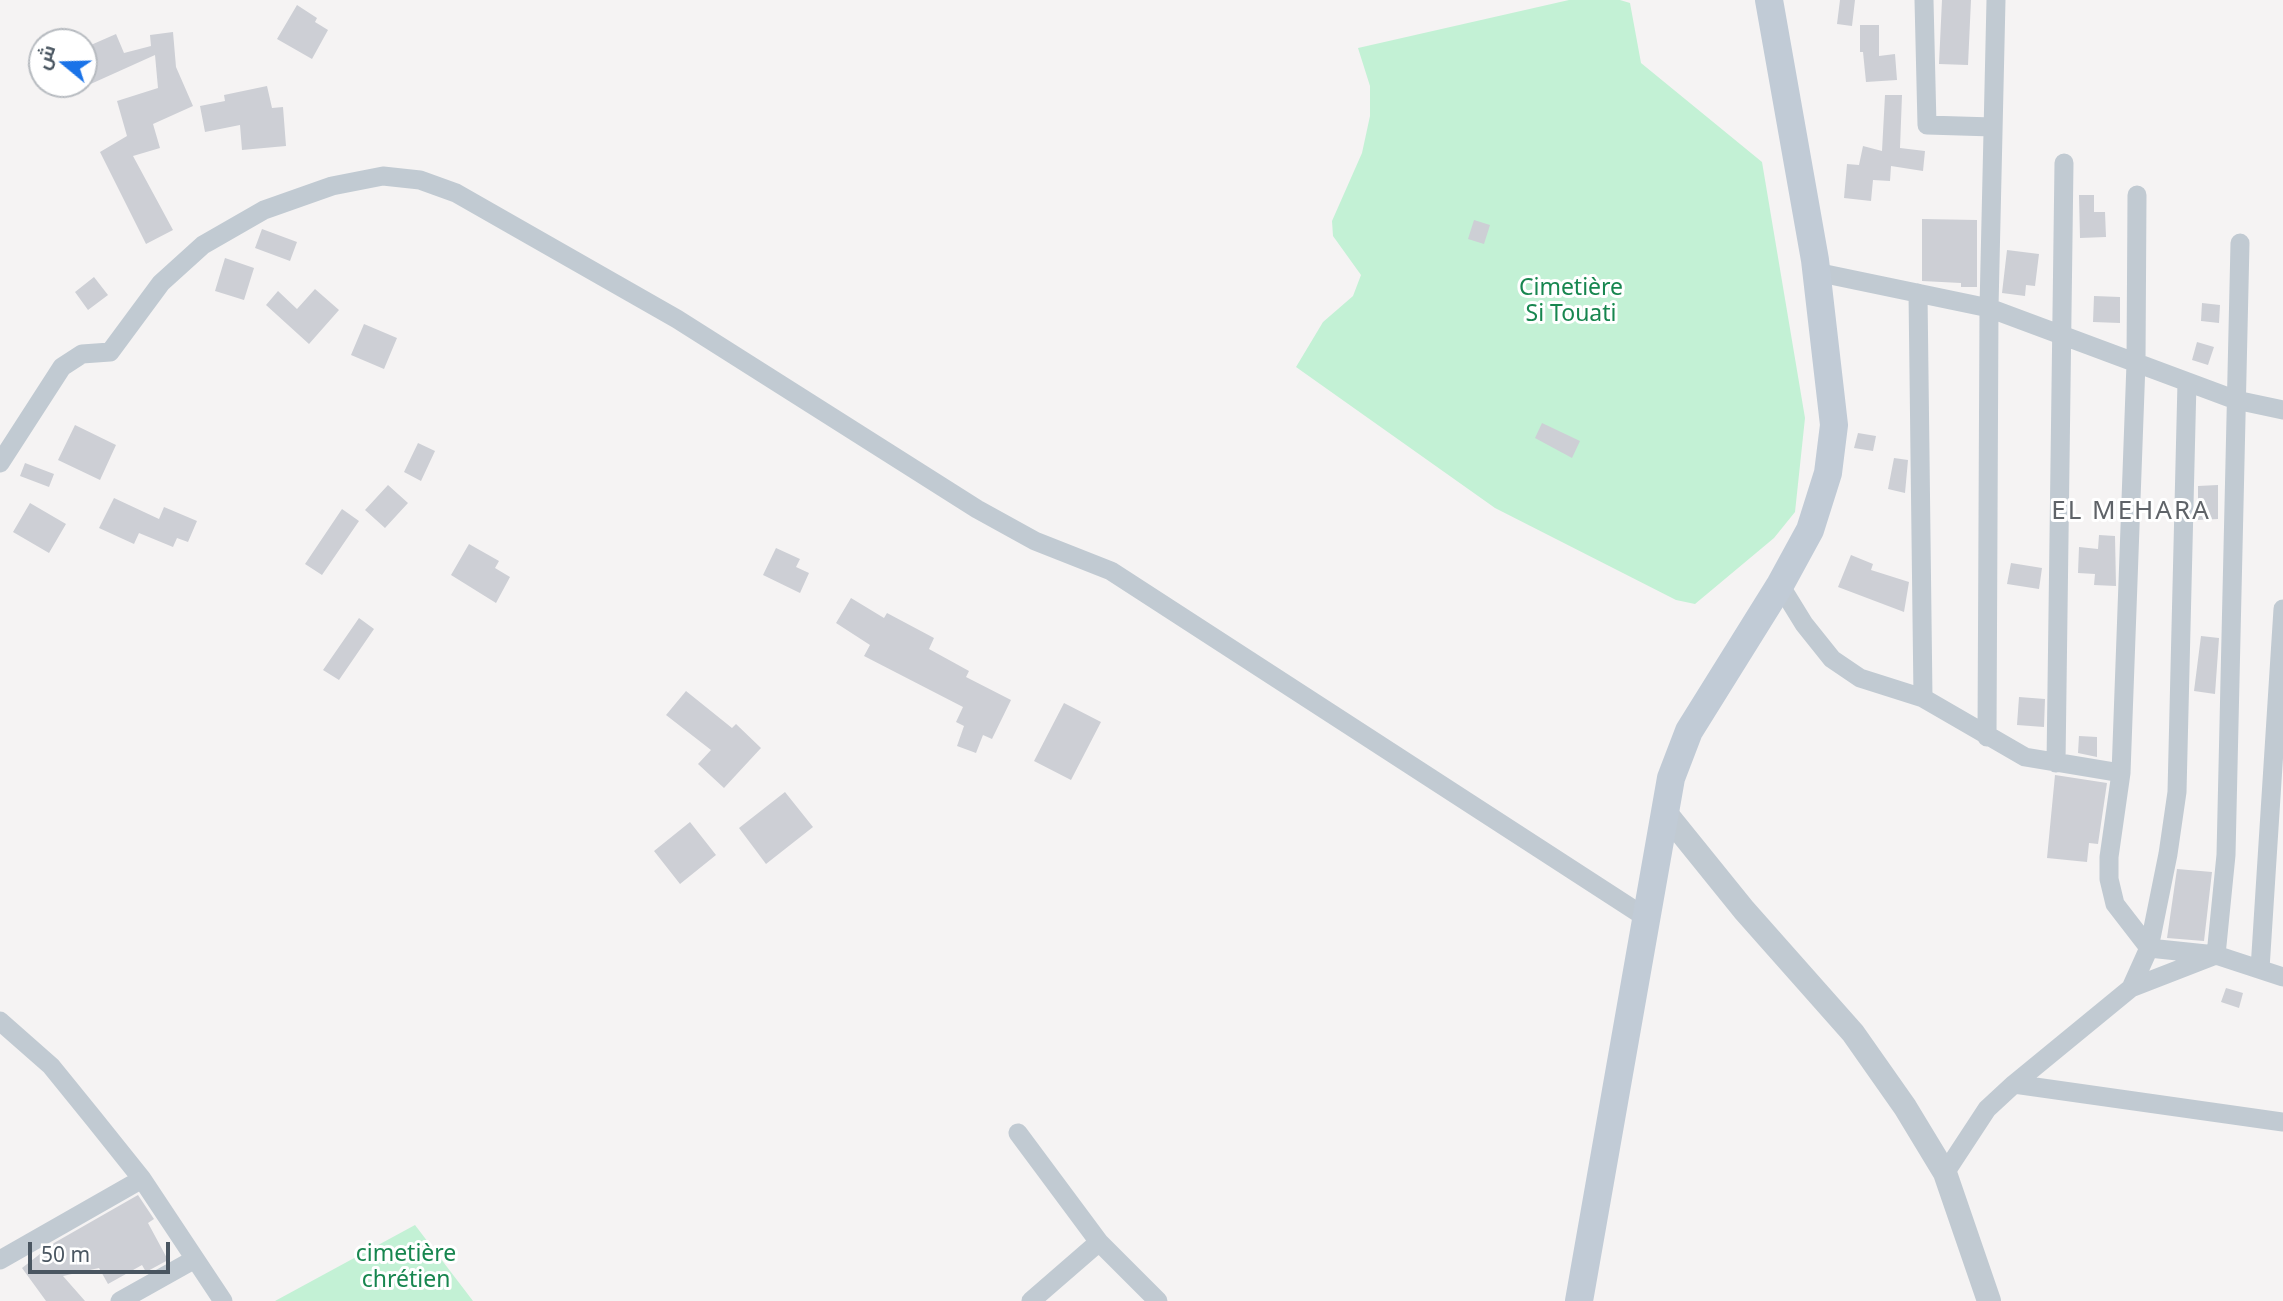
<!DOCTYPE html>
<meta charset="utf-8">
<style>
body{margin:0}
#map{position:relative;width:2283px;height:1301px;overflow:hidden;background:#f5f3f3;font-family:"Noto Sans",Cairo,sans-serif}
canvas{display:block}
.north{position:absolute;left:28px;top:28px;width:70px;height:70px;box-sizing:border-box;background:#fff;border:2px solid #b7bbc0;border-radius:50%;rotate:289deg;font-size:19px;font-weight:700;line-height:28px;text-align:center;color:#4a5661}
.north::after{content:'';display:block;margin:auto;width:24px;height:32px;background:#1a73e8;clip-path:polygon(50% 0,100% 100%,50% 72%,0 100%)}
.scale{position:absolute;left:28px;top:1242px;width:142px;height:32px;box-sizing:border-box;border:4px solid #4a5661;border-top:0;padding-left:9px;font-size:21px;line-height:24px;white-space:nowrap;color:#4a5661;-webkit-text-stroke:5px #fff;paint-order:stroke}
</style>
<div id="map">
<canvas width="2283" height="1301"></canvas>
<div class="north">ش</div>
<div class="scale">50 m</div>
</div>
<script>
const ctx = document.querySelector('canvas').getContext('2d');
ctx.lineJoin = 'round';
function fill(path, color) {
  ctx.fillStyle = color;
  ctx.fill(path, 'evenodd');
}
function poly(rows) {
  const path = new Path2D();
  for (const r of rows) {
    path.moveTo(r[0], r[1]);
    for (let i = 2; i < r.length; i += 2) path.lineTo(r[i], r[i + 1]);
  }
  return path;
}
function stroke(path, color, width, dash) {
  ctx.strokeStyle = color;
  ctx.lineWidth = width;
  ctx.lineCap = dash ? 'butt' : 'round';
  ctx.setLineDash(dash || []);
  ctx.stroke(path);
}
function drawText(font, color, halo, rows, align = 'center') {
  ctx.font = font + ' "Noto Sans",sans-serif';
  ctx.lineWidth = 6;
  ctx.setLineDash([]);
  ctx.textBaseline = 'middle';
  ctx.strokeStyle = halo;
  ctx.fillStyle = color;
  for (const [text, x, y, turn = 0] of rows) {
    ctx.save();
    ctx.translate(x, y);
    ctx.rotate((+turn || 0) * Math.PI / 180);
    ctx.textAlign = isNaN(turn) ? turn : align;
    if (halo) ctx.strokeText(text, 0, 0);
    ctx.fillText(text, 0, 0);
    ctx.restore();
  }
}
const green = poly([
 [1569,0,1620,0,1630,3,1641,63,1762,162,1805,418,1795,512,1774,538,1695,604,1676,600,1495,508,1296,367,1323,322,1353,296,1361,275,1333,236,1332,221,1362,153,1370,116,1370,86,1358,48],
 [415,1225,473,1301,275,1301]
]);
const building = poly([
 [1840,0,1855,0,1852,26,1837,24],
 [1942,0,1971,0,1968,65,1939,64],
 [297,5,317,18,315,22,328,30,312,59,277,39],
 [1860,25,1879,25,1879,56,1895,54,1897,80,1866,82,1863,52,1860,52],
 [173,32,176,67,193,106,153,124,160,148,133,156,173,230,146,244,100,152,127,136,117,101,158,88,155,55,84,87,84,48,116,34,124,53,151,46,150,35],
 [267,86,272,108,283,107,286,146,242,150,240,125,205,132,200,106,225,101,224,95],
 [1885,95,1902,95,1900,148,1925,151,1923,171,1891,166,1890,181,1873,180,1871,201,1844,198,1847,164,1859,165,1863,146,1882,151],
 [2079,195,2094,195,2094,212,2105,212,2106,237,2080,238],
 [1922,219,1977,220,1977,287,1961,287,1961,283,1922,281],
 [1474,220,1490,225,1484,244,1468,239],
 [262,229,297,242,290,261,255,248],
 [2007,250,2039,254,2035,286,2026,285,2025,296,2002,293],
 [225,258,254,268,244,300,215,291],
 [94,277,108,295,88,310,75,292],
 [315,289,339,310,309,344,266,305,278,291,297,309],
 [2094,296,2120,297,2120,323,2093,322],
 [2202,303,2220,305,2219,323,2201,321],
 [364,324,397,338,384,369,351,355],
 [2197,342,2214,347,2208,365,2192,360],
 [1542,423,1580,441,1572,458,1535,438],
 [75,425,116,445,100,480,58,460],
 [1858,433,1876,436,1873,451,1854,448],
 [418,443,435,451,421,481,404,472],
 [1894,458,1908,460,1905,493,1888,489],
 [25,463,54,474,49,487,20,476],
 [388,485,408,503,385,528,365,510],
 [2218,485,2218,519,2198,520,2198,486],
 [114,498,159,519,164,507,197,521,188,542,177,538,173,547,139,533,134,544,99,528],
 [30,503,66,524,49,553,13,532],
 [342,509,359,521,322,575,305,564],
 [2099,535,2115,536,2116,586,2094,585,2095,574,2078,573,2079,547,2098,549],
 [469,544,499,561,495,568,510,577,496,603,451,575],
 [776,548,800,559,796,567,809,573,800,593,763,575],
 [1851,555,1873,564,1871,570,1909,582,1904,612,1838,587],
 [2011,563,2042,568,2039,589,2007,584],
 [851,598,884,618,887,613,934,638,929,649,969,671,966,677,1011,700,992,739,983,735,976,753,957,746,964,726,956,722,963,707,864,656,870,645,836,623],
 [359,618,374,629,339,680,323,670],
 [2201,636,2219,638,2215,694,2194,691],
 [686,691,732,728,736,724,761,748,724,788,698,764,711,750,666,715],
 [2019,697,2045,699,2044,727,2017,725],
 [1064,703,1101,722,1071,780,1034,761],
 [2079,736,2097,737,2097,757,2078,753],
 [2055,775,2107,783,2098,844,2089,843,2087,862,2047,858],
 [785,792,813,827,766,864,739,828],
 [690,822,716,855,680,884,654,851],
 [2177,869,2212,872,2204,941,2167,938],
 [2226,988,2243,993,2239,1008,2221,1002],
 [138,1195,154,1219,148,1223,168,1260,146,1272,142,1265,108,1284,99,1268,63,1276,85,1301,46,1301,22,1268,54,1243]
]);
const minor = poly([
 [1924,0,1927,125,1993,127],
 [2137,195,2136,363,2121,773,2109,857,2109,879,2115,904,2149,948,2216,955,2283,977],
 [1816,272,1989,308,2236,400,2283,410],
 [1918,293,1923,698],
 [0,463,62,367,82,354,110,352,161,283,203,245,264,210,332,186,383,176,420,180,456,193,677,319,977,509,1035,541,1111,571,1645,917],
 [1780,585,1804,624,1832,659,1860,678,1923,698,2025,757,2121,773],
 [1987,737,1989,308,1996,0],
 [2056,763,2064,163],
 [2260,969,2283,609],
 [2131,988,2216,955,2226,855,2240,243],
 [0,1021,51,1066,94,1119,142,1179,223,1301],
 [2014,1084,2131,988,2149,948,2168,854,2177,792,2187,382],
 [1018,1133,1099,1242,1158,1301],
 [1945,1173,1987,1109,2014,1084,2283,1122],
 [0,1260,142,1179],
 [120,1301,195,1259],
 [1031,1301,1099,1242]
]);
const tertiary = poly([
 [1664,811,1744,910,1853,1033,1905,1107,1945,1173,1989,1301]
]);
const secondary = poly([
 [1579,1301,1671,778,1689,731,1780,585,1810,530,1828,473,1834,425,1815,260,1769,0]
]);
const parkNames = [
 ["Cimetière",1571,288],
 ["Si Touati",1571,314],
 ["cimetière",406,1254],
 ["chrétien",406,1280]
];
const quarterNames = [
 ["EL MEHARA",2131,512]
];
fill(green, '#c3f1d5');
fill(building, '#cdcfd5');
stroke(minor, '#c1cad2', 19);
stroke(tertiary, '#c1cad2', 24);
stroke(secondary, '#c1cbd6', 28);
drawText('23px', '#17864f', '#fff', parkNames);
ctx.letterSpacing = '2px';
drawText('26px', '#5f6368', '#fff', quarterNames);
ctx.letterSpacing = '0px';
</script>
